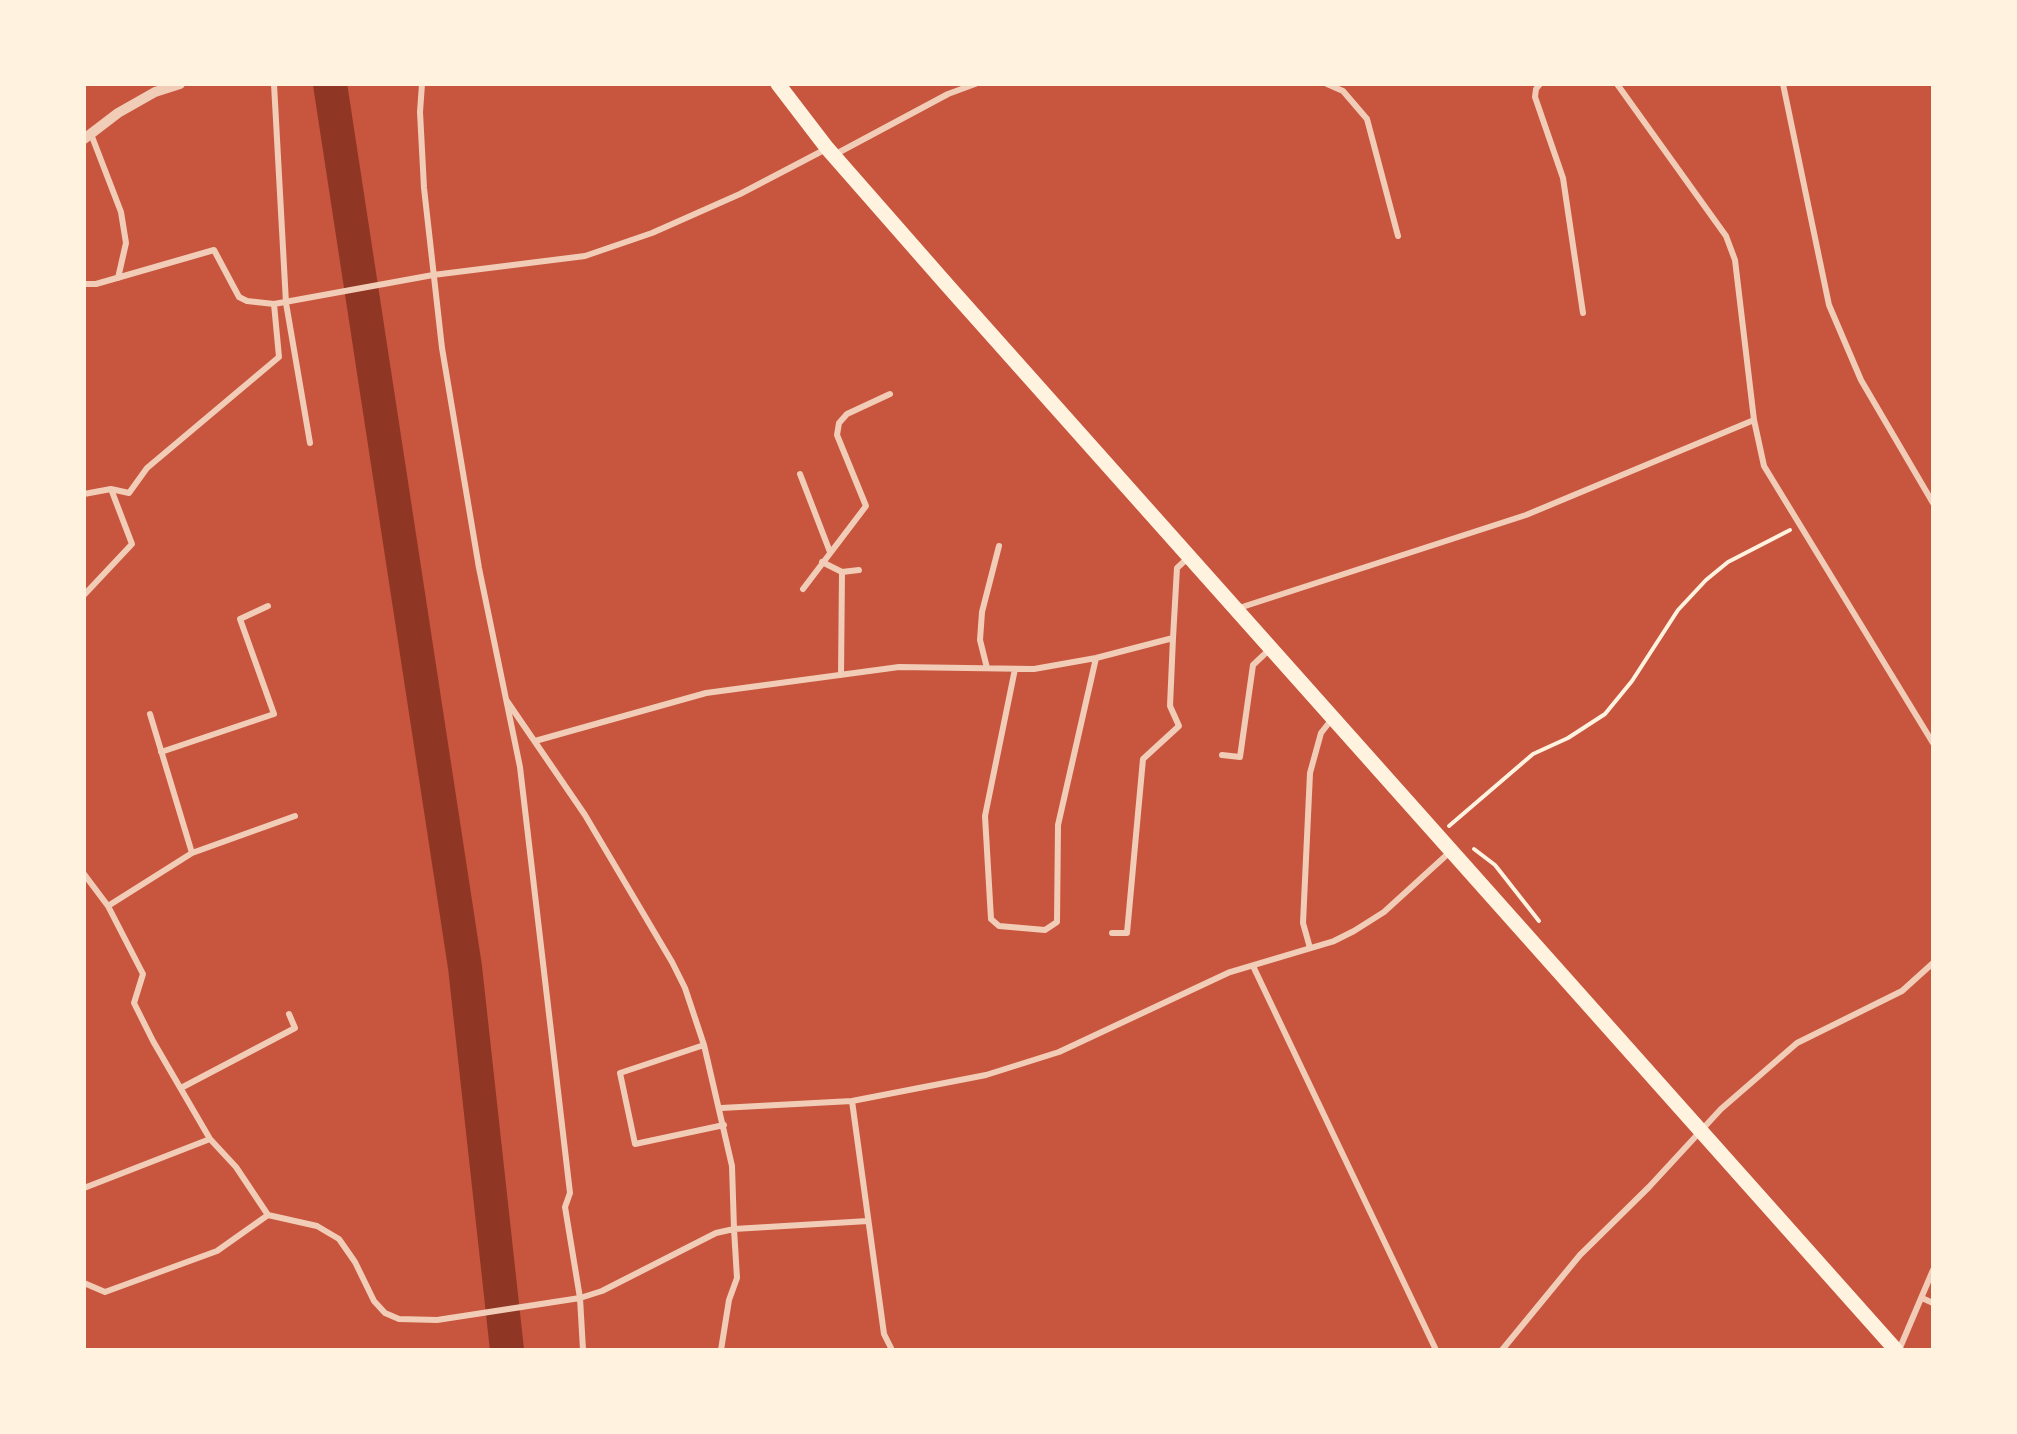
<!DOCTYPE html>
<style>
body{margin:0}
#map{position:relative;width:2017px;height:1434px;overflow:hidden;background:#c8553d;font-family:"Public Sans",sans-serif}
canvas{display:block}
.frame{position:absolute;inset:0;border:86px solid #fff3e0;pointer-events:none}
</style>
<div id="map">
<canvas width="2017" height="1434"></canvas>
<div class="frame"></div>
</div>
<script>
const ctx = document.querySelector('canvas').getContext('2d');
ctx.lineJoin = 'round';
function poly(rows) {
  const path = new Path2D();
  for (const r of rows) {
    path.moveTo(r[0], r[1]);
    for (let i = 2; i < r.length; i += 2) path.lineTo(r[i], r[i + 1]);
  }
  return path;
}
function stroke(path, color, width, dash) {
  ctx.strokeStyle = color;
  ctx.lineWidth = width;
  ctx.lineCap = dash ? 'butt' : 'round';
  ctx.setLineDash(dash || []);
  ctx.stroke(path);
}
const river = poly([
 [330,84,465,967,507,1350]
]);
const path = poly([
 [1449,826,1533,754,1568,738,1605,714,1632,681,1678,610,1706,580,1728,562,1790,530],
 [1474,849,1495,865,1539,921]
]);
const minor = poly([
 [274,84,286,303,310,443],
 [422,84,420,112,424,188,442,348,479,568,520,767,570,1193,565,1207,580,1298,583,1350],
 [1327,84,1343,91,1367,119,1398,236],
 [1540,84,1536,89,1535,97,1563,178,1583,313],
 [1617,84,1726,236,1735,260,1754,420,1764,466,1933,743],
 [1783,84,1829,305,1861,380,1933,503],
 [91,134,121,212,126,243,118,278],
 [834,155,948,94,975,84],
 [84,284,96,284,214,250,239,297,247,301,274,304],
 [800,474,830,552],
 [84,494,111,489],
 [822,562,842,572],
 [803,589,866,506,837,435,839,423,847,414,890,394],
 [84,595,132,544,111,489,129,493,147,468,279,357,274,304,433,275,585,256,652,233,740,194,826,149],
 [1236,609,1526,515,1754,420],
 [987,668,980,640,982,612,999,546],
 [1015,669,985,816,991,919,999,926,1045,930,1057,922,1058,825,1096,658],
 [841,675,842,572,859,570],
 [150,714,192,853],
 [535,741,706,693,899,667,1034,669,1096,658,1173,638,1177,568,1189,557],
 [161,752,274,714,240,619,268,606],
 [1222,755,1240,757,1253,665,1270,649],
 [84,874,108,906,143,974,134,1003,153,1041,210,1139,236,1167,268,1215,317,1226,339,1239,355,1262,374,1301,385,1313,399,1319,437,1320,580,1298,602,1291,716,1233,734,1229,732,1166,704,1045,685,988,672,962,585,815,507,701],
 [108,906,192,853,295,816],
 [1112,933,1127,933,1143,759,1179,726,1170,706,1173,638],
 [1310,948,1303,923,1310,773,1321,733,1332,719],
 [1253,966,1436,1350],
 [704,1045,620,1073,635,1144,724,1125],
 [181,1088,295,1028,289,1014],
 [852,1101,884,1334,892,1350],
 [721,1108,852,1101,986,1075,1059,1052,1230,972,1334,941,1354,931,1384,912,1451,851],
 [84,1188,210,1139],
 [84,1283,105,1292,217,1251,268,1215],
 [1922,1298,1933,1303],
 [721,1350,729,1300,737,1278,734,1229,868,1221],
 [1502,1350,1580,1255,1649,1187,1721,1109,1797,1043,1902,991,1933,963],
 [1899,1350,1933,1270]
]);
const tertiary = poly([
 [84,139,118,113,155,92,180,84]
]);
const primary = poly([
 [778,84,827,148,948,286,1896,1350]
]);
stroke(river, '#8f3625', 34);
stroke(path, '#fff3e0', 4);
stroke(minor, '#f1ccb7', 6);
stroke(tertiary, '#f1ccb7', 10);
stroke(primary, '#fff3e0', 15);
</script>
